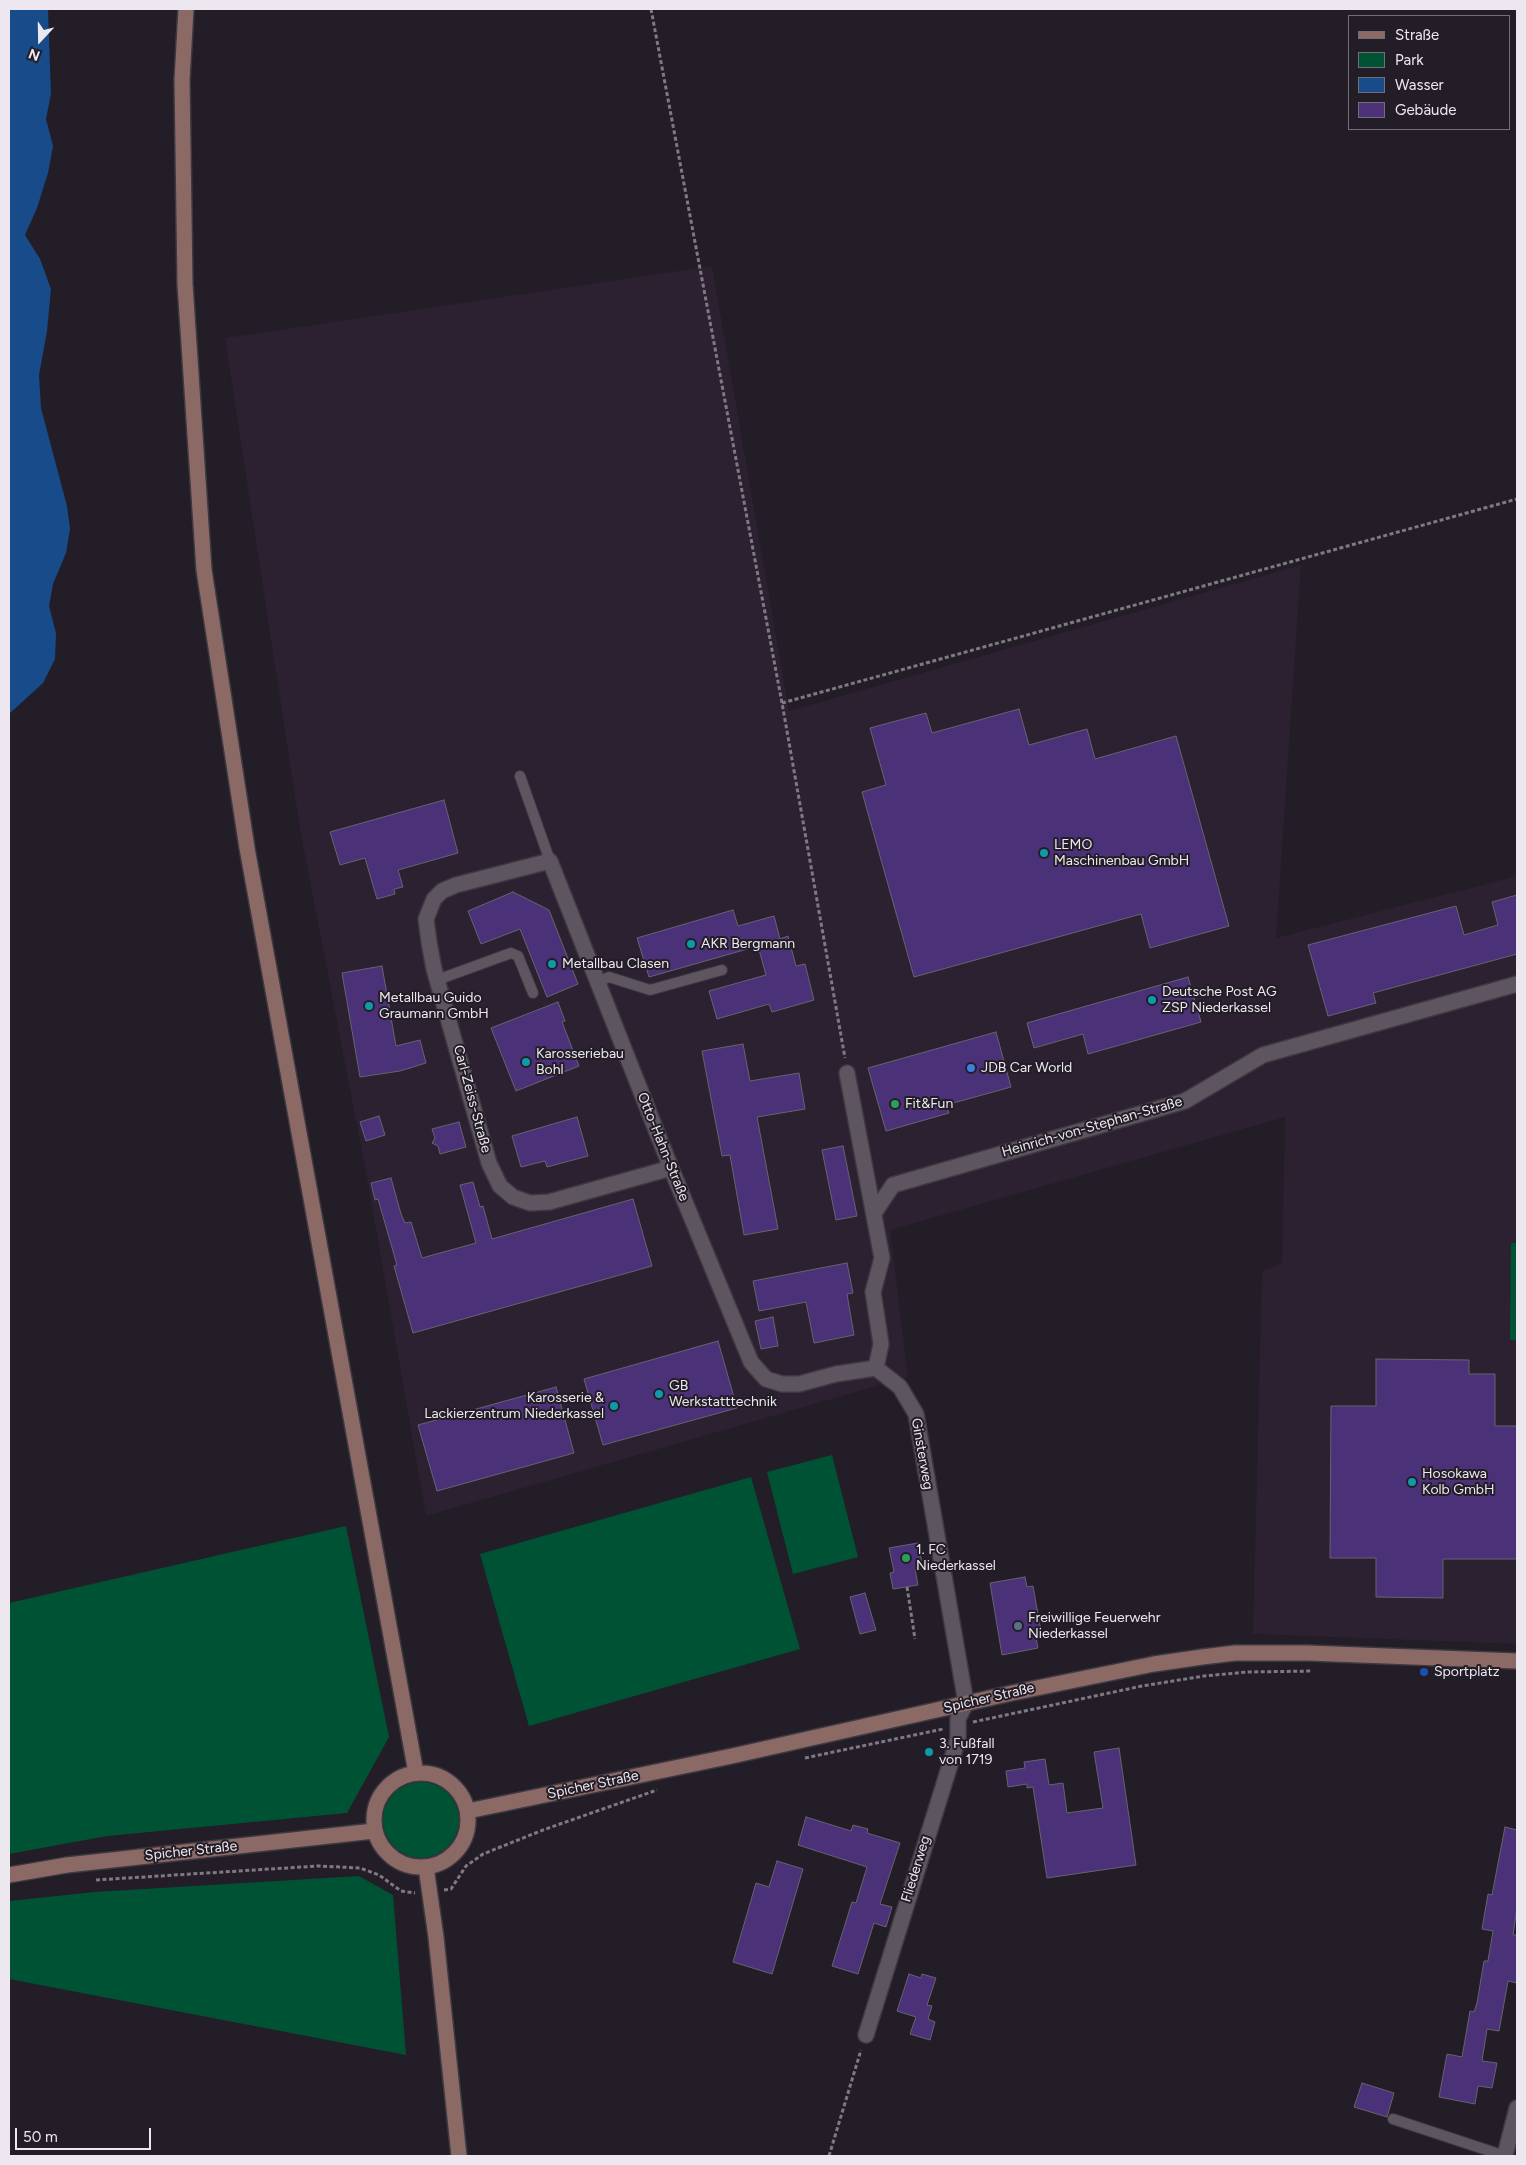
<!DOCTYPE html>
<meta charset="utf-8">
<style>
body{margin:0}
#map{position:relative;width:1526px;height:2165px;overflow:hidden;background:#231d27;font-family:Figtree,sans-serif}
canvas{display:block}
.frame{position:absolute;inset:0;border:10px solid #ede8ef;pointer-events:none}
.legend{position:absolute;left:1348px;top:15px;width:162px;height:115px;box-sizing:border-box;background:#231d27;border:1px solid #746e77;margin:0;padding:6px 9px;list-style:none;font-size:15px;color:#ede8ef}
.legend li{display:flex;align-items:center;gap:10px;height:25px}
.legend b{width:25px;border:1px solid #746e77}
.north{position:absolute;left:15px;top:15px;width:50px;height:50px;-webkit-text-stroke:4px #231d27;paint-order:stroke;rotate:201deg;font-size:14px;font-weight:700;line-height:20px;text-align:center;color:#ede8ef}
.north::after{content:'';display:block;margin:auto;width:18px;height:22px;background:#ede8ef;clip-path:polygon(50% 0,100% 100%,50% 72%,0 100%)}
.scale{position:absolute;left:15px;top:2128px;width:136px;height:22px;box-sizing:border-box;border:2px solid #ede8ef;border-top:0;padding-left:6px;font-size:15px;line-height:18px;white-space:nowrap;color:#ede8ef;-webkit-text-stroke:4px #231d27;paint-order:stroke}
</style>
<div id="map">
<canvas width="1526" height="2165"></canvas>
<div class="frame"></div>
<ul class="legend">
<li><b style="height:6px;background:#8b6a66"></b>Straße</li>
<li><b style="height:14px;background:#005235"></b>Park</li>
<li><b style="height:14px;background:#174b89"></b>Wasser</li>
<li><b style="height:14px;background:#4b3178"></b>Gebäude</li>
</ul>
<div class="north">N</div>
<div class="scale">50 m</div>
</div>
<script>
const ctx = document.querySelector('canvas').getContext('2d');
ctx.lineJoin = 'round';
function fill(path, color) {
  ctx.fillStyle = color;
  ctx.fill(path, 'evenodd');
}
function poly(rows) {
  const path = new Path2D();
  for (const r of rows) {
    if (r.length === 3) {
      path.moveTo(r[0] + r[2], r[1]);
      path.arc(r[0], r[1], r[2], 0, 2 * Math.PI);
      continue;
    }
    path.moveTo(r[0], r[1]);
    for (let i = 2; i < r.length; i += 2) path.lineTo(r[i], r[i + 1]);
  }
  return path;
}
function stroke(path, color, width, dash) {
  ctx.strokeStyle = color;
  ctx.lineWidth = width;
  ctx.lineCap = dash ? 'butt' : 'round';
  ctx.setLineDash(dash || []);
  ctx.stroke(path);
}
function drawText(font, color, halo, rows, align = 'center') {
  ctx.font = font + ' Figtree,sans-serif';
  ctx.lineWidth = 4;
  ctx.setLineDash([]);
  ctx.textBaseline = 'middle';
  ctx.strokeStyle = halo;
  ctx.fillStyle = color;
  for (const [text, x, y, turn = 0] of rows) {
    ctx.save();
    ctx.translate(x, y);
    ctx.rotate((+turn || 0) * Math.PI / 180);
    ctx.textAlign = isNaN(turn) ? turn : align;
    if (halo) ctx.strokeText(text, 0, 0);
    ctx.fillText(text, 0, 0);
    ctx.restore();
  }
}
const built = poly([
 [712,266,789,711,1301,565,1276,938,1517,876,1517,1644,1253,1634,1262,1271,1282,1264,1285,1117,890,1230,908,1377,426,1516,368,1183,300,829,225,338]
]);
const green = poly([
 [1511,1243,1517,1243,1517,1340,1510,1340],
 [832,1455,858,1557,793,1574,767,1472],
 [751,1477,800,1649,529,1726,480,1554],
 [346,1526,389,1737,347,1813,107,1836,9,1854,9,1603],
 [421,1820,38],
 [359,1876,393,1895,406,2055,9,1979,9,1901,95,1892]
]);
const water = poly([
 [9,9,48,9,51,94,46,119,53,146,48,173,37,208,25,235,40,259,51,289,47,331,39,375,41,408,67,506,70,529,66,553,53,584,49,606,56,633,55,659,43,683,9,714]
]);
const building = poly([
 [1019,709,1029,745,1087,729,1095,759,1176,736,1229,926,1150,948,1141,914,914,977,862,792,886,785,870,728,926,713,932,733,1019,709],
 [444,800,458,853,398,870,403,887,394,889,395,894,377,899,365,858,340,865,330,832,444,800],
 [513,892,549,910,578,984,547,997,520,929,481,944,468,911,513,892],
 [1517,895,1517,954,1373,993,1376,1003,1328,1016,1308,945,1456,906,1464,935,1498,925,1492,902,1517,895],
 [733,910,738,926,774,916,780,939,788,936,796,966,805,964,814,1000,772,1012,769,1004,717,1019,709,991,766,975,758,946,649,977,637,938,733,910],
 [382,966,396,1046,420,1040,426,1063,400,1071,360,1077,342,973,382,966],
 [1188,977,1201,1022,1088,1054,1083,1034,1034,1048,1027,1023,1188,977],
 [558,1002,565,1021,562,1022,579,1066,516,1091,491,1028,558,1002],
 [996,1032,1011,1087,946,1105,949,1113,886,1131,868,1068,996,1032],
 [743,1044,750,1081,799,1073,805,1109,757,1117,778,1229,744,1235,730,1155,722,1156,702,1051,743,1044],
 [379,1116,385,1135,366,1141,360,1122,379,1116],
 [577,1117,588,1156,547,1167,545,1161,521,1167,512,1136,577,1117],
 [459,1122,466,1147,440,1154,438,1146,432,1143,435,1138,432,1129,459,1122],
 [843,1146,857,1216,836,1220,822,1150,843,1146],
 [391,1178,401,1214,405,1223,411,1222,422,1258,476,1243,460,1185,473,1182,480,1207,483,1206,492,1239,633,1199,652,1266,413,1333,394,1266,397,1265,378,1199,375,1200,371,1183,391,1178],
 [847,1263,853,1293,847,1294,854,1335,814,1343,806,1302,759,1311,753,1281,847,1263],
 [773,1317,778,1346,761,1349,755,1321,773,1317],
 [718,1341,737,1408,603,1445,584,1379,718,1341],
 [1376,1359,1469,1360,1469,1374,1495,1374,1495,1426,1517,1426,1517,1559,1443,1559,1443,1598,1376,1597,1376,1558,1330,1558,1331,1406,1376,1406,1376,1359],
 [556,1387,574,1453,437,1491,418,1425,556,1387],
 [918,1543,923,1568,915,1569,918,1585,893,1589,890,1573,894,1572,889,1548,918,1543],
 [1025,1577,1027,1587,1033,1586,1042,1637,1036,1638,1038,1648,1002,1655,990,1583,1025,1577],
 [865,1593,876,1630,860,1634,850,1597,865,1593],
 [1119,1748,1136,1865,1047,1878,1033,1787,1027,1788,1027,1784,1008,1787,1006,1771,1025,1768,1024,1762,1045,1759,1049,1785,1063,1783,1067,1813,1103,1808,1094,1752,1119,1748],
 [806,1817,851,1831,853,1825,868,1829,867,1833,900,1843,880,1904,892,1907,886,1927,874,1923,858,1974,832,1966,852,1902,856,1903,867,1867,798,1845,806,1817],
 [1505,1827,1517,1830,1517,1908,1513,1935,1517,1935,1517,1983,1508,1981,1499,2031,1487,2029,1482,2061,1497,2063,1492,2088,1478,2086,1475,2104,1439,2097,1447,2054,1462,2057,1470,2011,1474,2012,1477,2003,1484,1961,1488,1961,1493,1931,1482,1929,1488,1894,1492,1895,1505,1827],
 [777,1861,803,1869,772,1974,733,1962,756,1883,769,1887,777,1861],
 [909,1974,921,1978,922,1974,936,1978,927,2005,932,2006,928,2019,935,2022,930,2040,910,2034,916,2017,897,2011,909,1974],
 [1362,2083,1394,2093,1387,2117,1354,2107,1362,2083]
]);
const path = poly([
 [651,9,782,703,845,1058],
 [782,703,1517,499],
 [907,1587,915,1639],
 [973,1722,1142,1686,1204,1676,1248,1672,1312,1671],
 [805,1758,943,1729],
 [96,1880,318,1866,360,1868,379,1875,401,1891,415,1893],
 [444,1890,451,1889,466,1866,483,1854,543,1830,657,1790],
 [829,2156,861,2050]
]);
const lane = poly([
 [520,776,550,861],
 [437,980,511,953,518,956,533,993],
 [598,982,609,977,650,990,722,970],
 [1393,2119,1505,2156]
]);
const street = poly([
 [847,1073,882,1258,873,1292,881,1344,876,1368],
 [671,1168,549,1202,530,1203,513,1197,500,1186,489,1163,434,969,429,942,426,919,434,899,442,891,456,885,550,861,671,1168,751,1362,766,1379,782,1384,799,1384,836,1374,876,1368],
 [874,1213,893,1185,1185,1101,1263,1055,1517,984],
 [866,2035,958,1739,958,1719,966,1703,916,1414,900,1387,876,1368],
 [1505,2155,1517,2108]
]);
const secondary = poly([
 [186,9,182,80,185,284,204,570,247,848,416,1773],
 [421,1820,47],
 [468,1811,732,1756,1012,1693,1154,1664,1202,1657,1235,1653,1308,1653,1517,1661],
 [426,1867,436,1937,459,2156],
 [9,1875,67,1865,374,1831]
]);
const markers = [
 [1044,853,5,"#0f9aa8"],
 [691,944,5,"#0f9aa8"],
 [552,964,5,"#0f9aa8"],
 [1152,1000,5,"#0f9aa8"],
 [369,1006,5,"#0f9aa8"],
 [526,1062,5,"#0f9aa8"],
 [971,1068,5,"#3f7fe0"],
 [895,1104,5,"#2e9e5b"],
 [659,1394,5,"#0f9aa8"],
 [614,1406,5,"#0f9aa8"],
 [1412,1482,5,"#0f9aa8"],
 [906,1558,5,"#2e9e5b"],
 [1018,1626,5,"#5c6f8a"],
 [1424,1672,5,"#1a4fb4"],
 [929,1752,5,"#0f9aa8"]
];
const poiNames = [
 ["LEMO",1054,845],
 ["Maschinenbau GmbH",1054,861],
 ["AKR Bergmann",701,944],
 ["Metallbau Clasen",562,964],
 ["Deutsche Post AG",1162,992],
 ["ZSP Niederkassel",1162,1008],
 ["Metallbau Guido",379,998],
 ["Graumann GmbH",379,1014],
 ["Karosseriebau",536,1054],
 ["Bohl",536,1070],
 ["JDB Car World",981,1068],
 ["Fit&Fun",905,1104],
 ["GB",669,1386],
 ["Werkstatttechnik",669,1402],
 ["Karosserie &",604,1398,"right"],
 ["Lackierzentrum Niederkassel",604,1414,"right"],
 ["Hosokawa",1422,1474],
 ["Kolb GmbH",1422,1490],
 ["1. FC",916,1550],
 ["Niederkassel",916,1566],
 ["Freiwillige Feuerwehr",1028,1618],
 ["Niederkassel",1028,1634],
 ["Sportplatz",1434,1672],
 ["3. Fußfall",939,1744],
 ["von 1719",939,1760]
];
const streetNames = [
 ["Carl-Zeiss-Straße",472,1099,75],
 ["Heinrich-von-Stephan-Straße",1092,1127,-16],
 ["Otto-Hahn-Straße",663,1147,68],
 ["Ginsterweg",922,1454,80],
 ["Spicher Straße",989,1698,-13],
 ["Spicher Straße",593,1785,-12],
 ["Spicher Straße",191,1851,-6],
 ["Fliederweg",916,1869,-73]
];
fill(built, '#2b2131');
fill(green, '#005235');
fill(water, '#174b89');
fill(building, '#4b3178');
stroke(building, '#666370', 1);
stroke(lane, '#3e3841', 12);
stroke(street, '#3e3841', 18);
stroke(secondary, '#3e3841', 18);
stroke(path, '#7f7982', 3, [4, 2.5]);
stroke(lane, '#5d5661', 10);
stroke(street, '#5d5661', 15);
stroke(secondary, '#8b6a66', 15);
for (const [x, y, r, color] of markers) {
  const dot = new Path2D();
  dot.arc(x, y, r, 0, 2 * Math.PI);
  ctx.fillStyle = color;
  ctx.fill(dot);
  stroke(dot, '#231d27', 2);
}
drawText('14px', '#ede8ef', '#231d27', poiNames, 'left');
drawText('14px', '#ede8ef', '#231d27', streetNames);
</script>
